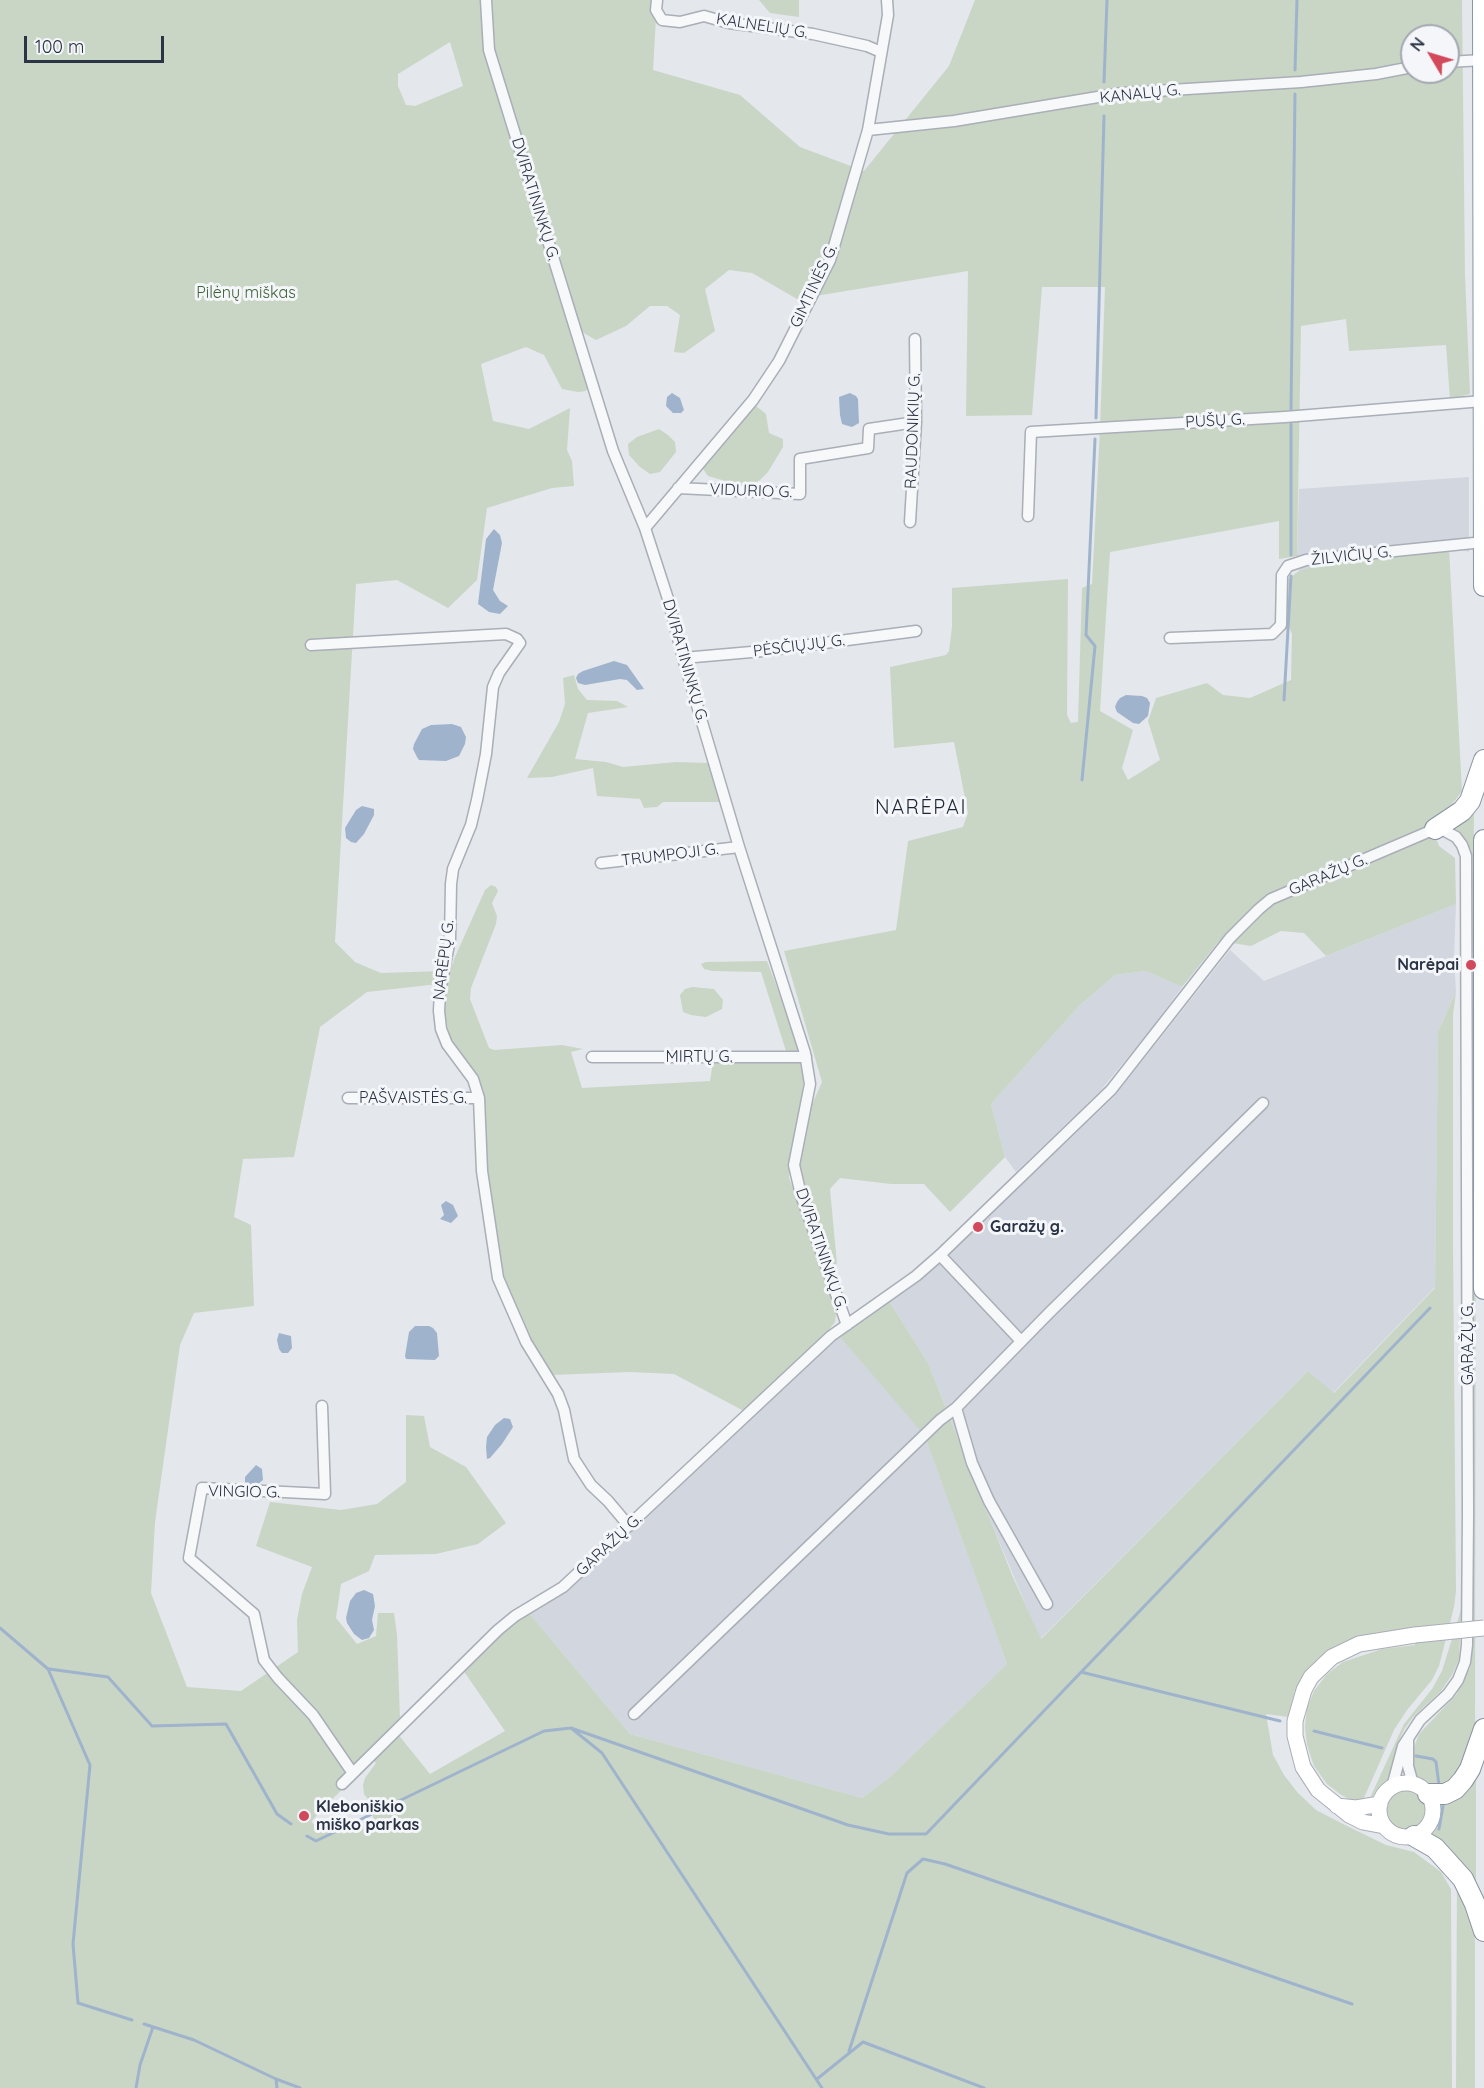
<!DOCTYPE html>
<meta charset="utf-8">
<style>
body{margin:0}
#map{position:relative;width:1484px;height:2088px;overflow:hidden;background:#e4e7ec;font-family:Quicksand,sans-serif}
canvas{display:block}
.north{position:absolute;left:1400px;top:24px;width:60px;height:60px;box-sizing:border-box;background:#f4f6f9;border:2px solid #a4a8b1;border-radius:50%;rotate:308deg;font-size:16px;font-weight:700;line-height:24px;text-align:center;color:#2b3445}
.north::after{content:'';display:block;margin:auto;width:21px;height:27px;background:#d1495b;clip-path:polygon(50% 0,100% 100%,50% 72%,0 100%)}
.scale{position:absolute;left:24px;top:36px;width:140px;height:27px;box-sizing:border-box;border:3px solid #2b3445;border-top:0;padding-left:8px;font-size:18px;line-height:21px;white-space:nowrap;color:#2b3445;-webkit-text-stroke:4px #f4f6f9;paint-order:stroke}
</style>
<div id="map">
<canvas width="1484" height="2088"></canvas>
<div class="north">N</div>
<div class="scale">100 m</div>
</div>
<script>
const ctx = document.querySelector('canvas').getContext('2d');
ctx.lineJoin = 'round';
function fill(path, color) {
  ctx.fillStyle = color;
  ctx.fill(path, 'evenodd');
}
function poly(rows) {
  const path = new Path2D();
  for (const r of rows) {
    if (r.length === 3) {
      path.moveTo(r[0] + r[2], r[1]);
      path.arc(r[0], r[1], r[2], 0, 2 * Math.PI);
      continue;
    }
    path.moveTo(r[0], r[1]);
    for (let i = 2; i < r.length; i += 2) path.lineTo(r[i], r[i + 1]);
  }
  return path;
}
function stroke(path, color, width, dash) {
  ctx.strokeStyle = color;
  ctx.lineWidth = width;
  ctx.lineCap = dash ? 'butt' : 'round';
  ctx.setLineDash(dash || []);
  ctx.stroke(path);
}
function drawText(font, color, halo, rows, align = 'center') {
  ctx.font = font + ' Quicksand,sans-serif';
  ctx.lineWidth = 6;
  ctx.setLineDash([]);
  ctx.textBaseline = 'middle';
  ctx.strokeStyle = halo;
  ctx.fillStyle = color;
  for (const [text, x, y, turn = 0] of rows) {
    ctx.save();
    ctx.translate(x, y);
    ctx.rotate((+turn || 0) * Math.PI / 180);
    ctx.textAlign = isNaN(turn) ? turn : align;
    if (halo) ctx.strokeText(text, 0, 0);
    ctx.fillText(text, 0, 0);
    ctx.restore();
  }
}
const built = poly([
 [1469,477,1469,552,1459,549,1299,571,1297,556,1299,489],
 [1456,904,1454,956,1456,992,1438,1032,1435,1287,1333,1393,1308,1371,1040,1639,991,1522,928,1363,889,1301,929,1273,1113,1098,1230,950,1264,981],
 [1146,971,1182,987,1152,1028,1100,1091,1016,1172,1005,1157,991,1104,1079,1006,1115,975],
 [839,1336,925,1435,1007,1664,891,1776,862,1798,630,1734,529,1613,566,1592]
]);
const green = poly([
 [0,0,483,0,484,49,588,387,586,391,578,392,562,389,544,355,526,347,481,364,493,421,529,429,570,408,567,450,572,461,574,486,552,488,487,508,477,580,448,608,397,580,356,584,335,942,355,962,381,973,441,971,438,984,367,992,320,1027,294,1157,243,1159,234,1217,251,1225,254,1306,194,1313,180,1345,155,1522,151,1593,187,1687,241,1691,298,1652,297,1620,302,1594,312,1567,256,1546,270,1502,341,1510,377,1504,406,1482,406,1415,424,1416,430,1447,466,1467,506,1523,478,1544,436,1554,375,1555,369,1571,341,1584,336,1618,357,1644,376,1636,378,1613,394,1613,397,1635,400,1718,393,1728,430,1774,505,1731,463,1670,505,1628,529,1613,630,1734,862,1798,891,1776,1007,1664,925,1436,839,1336,889,1301,928,1363,1012,1575,1041,1639,1308,1371,1334,1393,1435,1288,1438,1032,1456,992,1453,1015,1453,1244,1456,1591,1454,1607,1439,1666,1432,1680,1407,1710,1394,1730,1363,1800,1352,1801,1340,1794,1327,1784,1314,1766,1307,1745,1305,1727,1307,1708,1314,1691,1327,1674,1343,1662,1382,1649,1415,1645,1414,1627,1355,1637,1336,1646,1318,1659,1307,1671,1295,1690,1288,1717,1266,1714,1273,1755,1284,1775,1298,1793,1316,1810,1345,1825,1386,1845,1414,1852,1441,1872,1451,1889,1452,2088,0,2088],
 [450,42,463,86,415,106,406,105,398,86,398,74],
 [373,1760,376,1763,365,1778,363,1785,364,1794,374,1807,373,1818,367,1824,343,1834,333,1821,315,1825,311,1822,323,1808],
 [486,0,657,0,653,70,740,95,800,147,864,171,949,66,975,0,1462,0,1465,275,1470,394,1450,399,1446,345,1349,351,1346,319,1301,326,1297,556,1279,559,1279,521,1110,552,1100,711,1133,730,1122,768,1128,780,1160,760,1148,721,1156,698,1207,683,1223,695,1250,698,1291,680,1292,634,1286,619,1288,579,1299,571,1324,563,1449,548,1462,791,1438,823,1435,836,1439,846,1455,858,1456,904,1326,956,1304,933,1281,931,1251,946,1219,941,1182,987,1146,971,1115,975,1079,1006,991,1104,1005,1157,950,1212,924,1184,891,1184,840,1178,830,1189,837,1264,829,1268,798,1171,807,1116,822,1082,784,951,896,930,908,841,963,827,968,813,954,742,894,748,890,667,946,655,949,651,952,627,952,588,1068,579,1067,715,1071,723,1078,722,1082,588,1092,584,1100,429,1105,287,1042,287,1032,415,966,416,968,271,797,299,752,273,729,270,705,289,715,331,684,353,674,352,680,315,667,306,650,306,626,326,596,340,575,328,489,50],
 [1412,36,1448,36,1448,72,1412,72],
 [759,0,799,0,799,17,770,13],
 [756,406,766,414,769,433,783,439,783,447,768,472,760,480,750,485,736,484,708,476,701,466,742,416],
 [659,429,668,435,675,442,676,452,660,472,650,474,640,467,629,455,628,444,637,437],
 [574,675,578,689,587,700,617,701,628,707,588,713,575,759,606,762,623,767,676,762,709,763,722,802,663,802,657,807,644,808,640,799,597,796,593,768,552,777,527,778,559,722,565,704,563,678],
 [1474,803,1473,953,1471,953,1471,850,1460,832,1449,826],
 [491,885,496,887,498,891,492,903,497,916,496,924,471,988,470,999,489,1048,494,1050,562,1045,583,1049,571,1052,582,1088,710,1081,713,1062,708,1051,786,1051,761,972,712,971,704,969,701,964,706,962,767,961,799,1046,804,1074,801,1105,791,1153,789,1178,825,1273,836,1313,835,1322,827,1332,744,1411,674,1374,629,1372,552,1375,528,1339,507,1296,499,1265,483,1126,459,1052,450,1037,444,1013,444,988,455,957,485,890],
 [1470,974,1473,974,1476,1108,1475,1734,1473,1751,1450,1786,1427,1785,1418,1778,1414,1771,1413,1760,1414,1747,1419,1734,1456,1695,1470,1668,1472,1655],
 [692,987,714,989,723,1000,722,1009,706,1017,691,1015,683,1012,680,995,685,989],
 [1461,1610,1459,1659,1452,1675,1441,1691,1414,1716,1405,1728,1398,1742,1391,1776,1369,1800,1404,1724,1432,1689,1442,1671],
 [1476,1774,1476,1889,1428,1835,1438,1821,1440,1808,1437,1801],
 [1406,1810,21],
 [1457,1877,1473,1922,1475,1942,1475,2088,1456,2088]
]);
const water = poly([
 [672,393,680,398,684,410,681,413,673,413,666,406,667,397],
 [850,393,856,396,858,399,859,423,852,427,842,424,840,415,839,397],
 [494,529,500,535,502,543,493,590,500,601,508,606,500,614,489,612,478,604,486,539],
 [614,661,627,665,644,689,637,690,627,680,620,679,585,685,578,683,576,678,578,674,583,671],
 [1126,695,1142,696,1147,698,1150,703,1148,716,1139,724,1133,723,1117,712,1115,707,1117,702,1120,698],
 [452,724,461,727,466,737,465,744,459,756,446,761,419,760,417,757,413,749,414,744,422,729,431,725],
 [362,806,374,809,374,815,364,834,356,843,351,842,346,838,345,828,356,810],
 [446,1201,453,1205,458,1216,451,1223,440,1219,444,1215,441,1205],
 [415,1326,429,1326,433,1328,437,1333,439,1356,435,1360,406,1359,405,1356,409,1332],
 [279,1333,291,1336,292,1348,288,1353,282,1353,279,1349,277,1340],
 [504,1418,510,1419,513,1427,502,1444,490,1458,487,1459,486,1447,487,1437,495,1425],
 [256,1465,262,1469,263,1480,257,1485,248,1484,245,1482,245,1477],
 [364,1590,373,1594,375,1606,372,1620,374,1630,369,1638,362,1640,354,1634,347,1623,346,1618,350,1601,356,1593]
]);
const stream = poly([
 [1295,70,1297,0],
 [1104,82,1107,0],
 [1291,409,1295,94],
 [1096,418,1104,116],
 [1291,424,1291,555],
 [1284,700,1291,576],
 [1082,780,1095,646,1086,635,1095,439],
 [0,1628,48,1669,90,1765,73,1944,78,2003,132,2020],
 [49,1669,108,1677,152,1726,226,1724,277,1814,291,1824],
 [1081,1672,1280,1721],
 [571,1728,848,1825,889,1834,926,1834,1430,1308],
 [1314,1731,1382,1748],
 [1416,1756,1433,1759,1436,1762,1439,1785],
 [1439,1829,1443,1806],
 [307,1836,316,1841,544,1731,571,1728,602,1753,822,2088],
 [144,2024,194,2040,276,2079,300,2088],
 [849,2051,907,1873,923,1859,945,1864,1352,2004],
 [276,2079,277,2088],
 [817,2079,863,2042,984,2088],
 [136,2088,140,2065,153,2027]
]);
const street = poly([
 [486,0,489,50,613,451,645,528,668,599,683,658,739,847,805,1053,810,1084,794,1165,801,1195,847,1325],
 [657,0,656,10,662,20,680,22,704,16,729,23,813,34,867,46,881,52],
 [1448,62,1483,60],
 [868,130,954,121,1122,93,1301,82,1376,74,1412,67],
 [678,488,800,494,800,459,868,448,869,429,916,422],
 [1028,516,1031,432,1285,417,1483,401],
 [910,522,916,422,915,339],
 [645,528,753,400,779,361,830,260,868,130,888,15,887,0],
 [1170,638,1272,634,1281,625,1282,575,1288,566,1306,560,1484,542],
 [311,645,506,634,517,639,520,643,499,673,493,687,486,754,477,800,471,825,453,869,451,884,450,939,440,991,439,1011,441,1029,447,1044,473,1079,479,1098,482,1171,498,1278,526,1342,558,1394,564,1410,574,1459,591,1485,608,1501,629,1526],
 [683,658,763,651,916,631],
 [601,863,739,847],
 [592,1057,806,1057],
 [348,1098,479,1098],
 [940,1255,1021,1341],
 [322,1406,325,1494,202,1488,189,1558,254,1614,264,1660,278,1678,313,1715,352,1772],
 [956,1408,972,1463,989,1501,1047,1604],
 [634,1714,940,1420,956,1408,1050,1312,1263,1103],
 [1408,1740,1408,1766,1413,1784],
 [342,1784,498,1630,515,1616,563,1587,831,1336,916,1276,940,1255,1111,1090,1230,938,1259,909,1271,899,1435,829,1445,831,1456,837,1462,845,1466,856,1468,1514,1467,1645,1465,1662,1458,1680,1448,1694,1420,1720,1403,1746,1392,1787]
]);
const secondary = poly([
 [1406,1810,27],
 [1337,1806,1356,1808,1380,1804],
 [1384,1826,1363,1822,1349,1815,1318,1790,1303,1767,1295,1736,1295,1721,1304,1690,1311,1677,1332,1657,1359,1644,1415,1635]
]);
const highway = poly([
 [1483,0,1484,586],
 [1435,829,1462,811,1470,801,1484,760],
 [1484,840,1484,1289],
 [1428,1794,1445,1794,1455,1789,1463,1780,1470,1769,1484,1729],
 [1414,1836,1435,1848,1463,1879,1475,1904,1484,1931]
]);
const secondaryBridge = poly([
 [1415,1635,1484,1628]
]);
const markers = [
 [1471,965,6,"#d1495b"],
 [978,1227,6,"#d1495b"],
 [304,1816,6,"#d1495b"]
];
const streetNames = [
 ["KALNELIŲ G.",762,26,9],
 ["KANALŲ G.",1140,94,-6],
 ["DVIRATININKŲ G.",535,199,73],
 ["GIMTINĖS G.",814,286,-65],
 ["PUŠŲ G.",1215,421,-3],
 ["RAUDONIKIŲ G.",913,431,-88],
 ["VIDURIO G.",751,491,2],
 ["ŽILVIČIŲ G.",1351,556,-6],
 ["PĖSČIŲJŲ G.",799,646,-7],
 ["DVIRATININKŲ G.",685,661,74],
 ["TRUMPOJI G.",670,855,-7],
 ["GARAŽŲ G.",1328,875,-23],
 ["NARĖPŲ G.",444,960,-83],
 ["MIRTŲ G.",699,1057],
 ["PAŠVAISTĖS G.",413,1098],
 ["DVIRATININKŲ G.",821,1249,71],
 ["GARAŽŲ G.",1468,1344,-90],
 ["VINGIO G.",244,1492,1],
 ["GARAŽŲ G.",609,1545,-43]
];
const parkNames = [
 ["Pilėnų miškas",246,293]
];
const poiNames = [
 ["Narėpai",1459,965,"right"],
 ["Garažų g.",990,1227],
 ["Kleboniškio",316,1807],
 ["miško parkas",316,1825]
];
const quarterNames = [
 ["NARĖPAI",921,808]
];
fill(built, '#d2d6de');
fill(green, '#c9d6c5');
fill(water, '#9fb4cc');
stroke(stream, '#9fb4cc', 3);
stroke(street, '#a9aeb7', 13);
stroke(secondary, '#a9aeb7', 17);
stroke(highway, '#8b94a3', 22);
stroke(street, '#f7f8fa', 10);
stroke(secondary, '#fff', 15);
stroke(highway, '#fff', 20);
stroke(secondaryBridge, '#a9aeb7', 17, []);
stroke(secondaryBridge, '#fff', 15);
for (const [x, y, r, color] of markers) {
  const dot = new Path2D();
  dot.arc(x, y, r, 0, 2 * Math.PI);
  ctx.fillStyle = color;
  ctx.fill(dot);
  stroke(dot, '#f4f6f9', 2);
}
drawText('16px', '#2b3445', '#f4f6f9', streetNames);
drawText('16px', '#3f6138', '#f4f6f9', parkNames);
drawText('bold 16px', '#2b3445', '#f4f6f9', poiNames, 'left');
ctx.letterSpacing = '1.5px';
drawText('20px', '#1d2536', '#f4f6f9', quarterNames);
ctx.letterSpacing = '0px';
</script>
